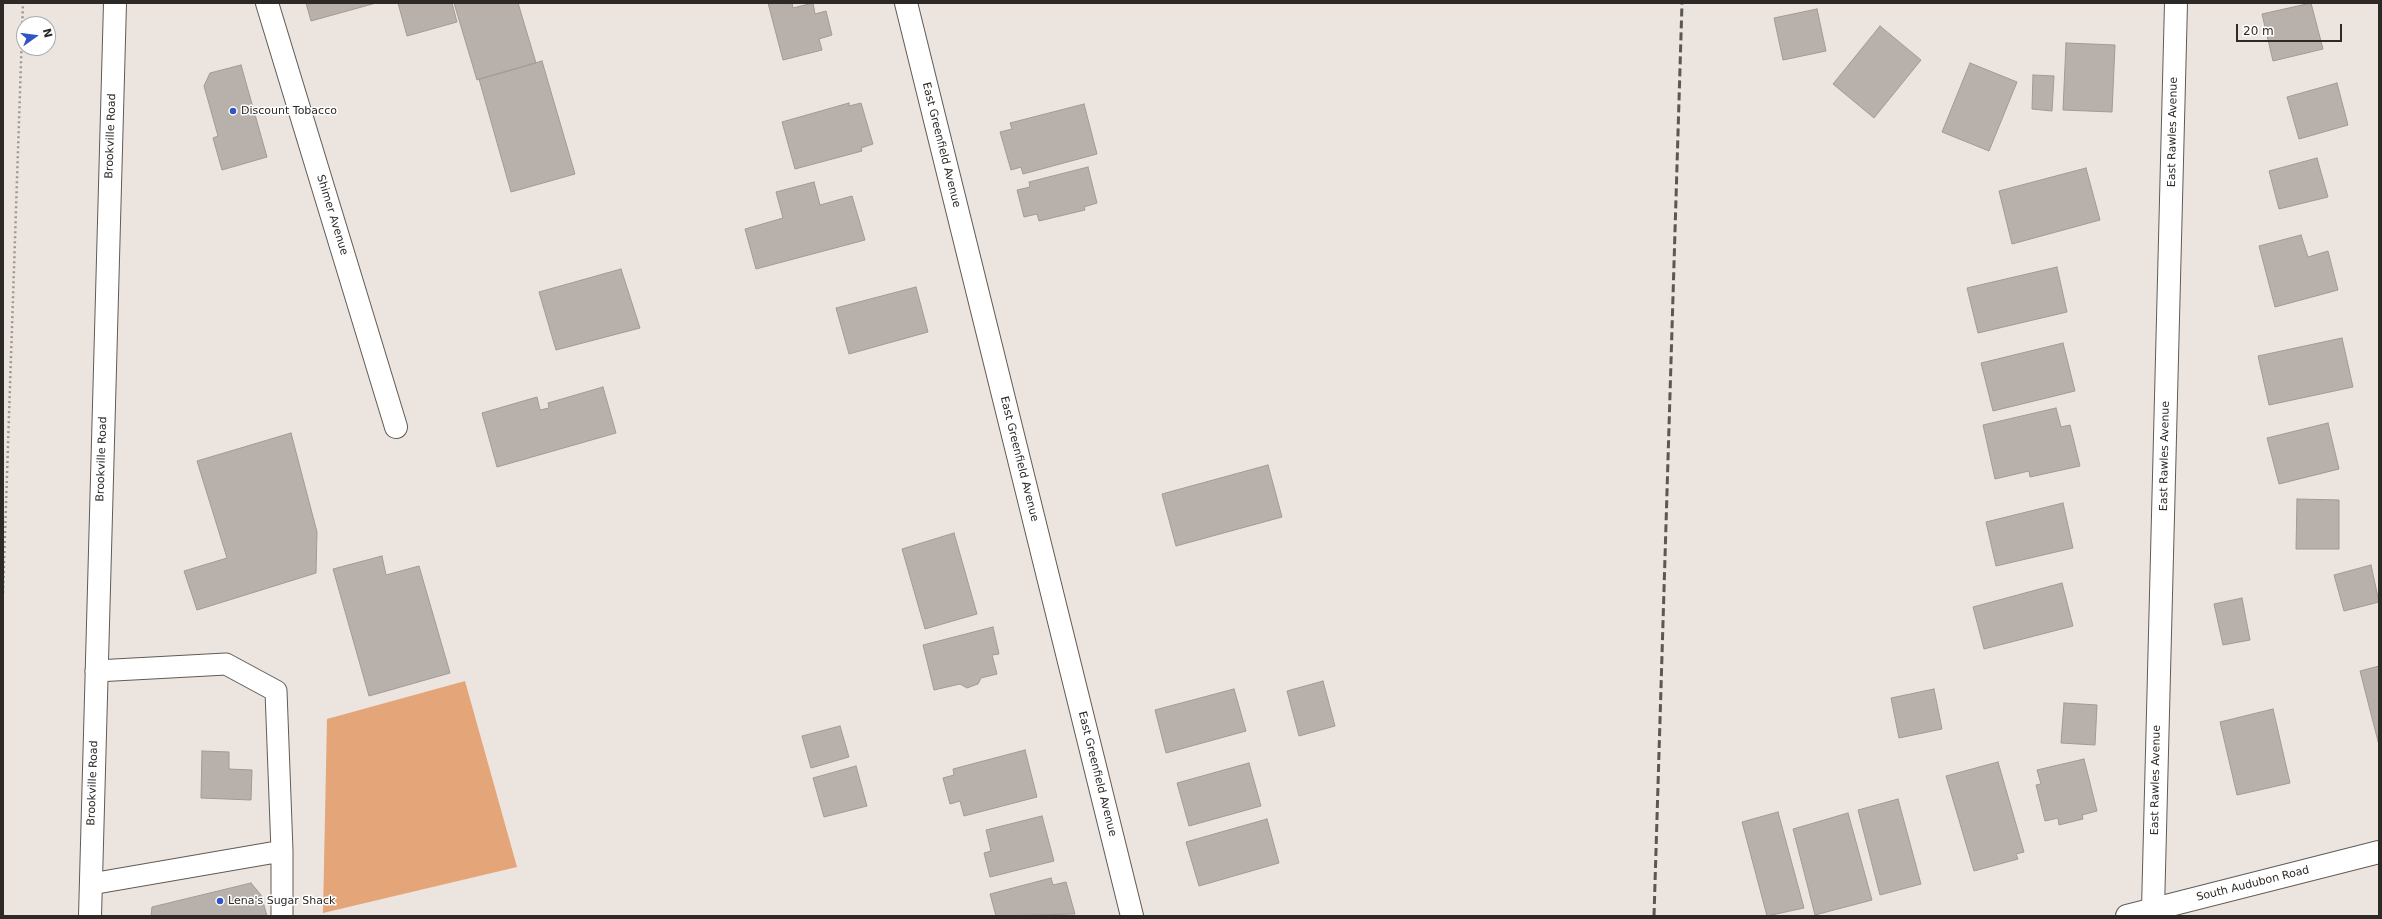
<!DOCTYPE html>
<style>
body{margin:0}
#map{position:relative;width:2382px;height:919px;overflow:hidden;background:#ece4de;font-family:"DejaVu Sans",sans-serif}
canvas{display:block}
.frame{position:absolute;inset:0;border:4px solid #2c2927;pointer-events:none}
.north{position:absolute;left:16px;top:16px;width:40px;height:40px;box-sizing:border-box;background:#fff;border:1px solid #aba9a9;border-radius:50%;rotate:76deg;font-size:11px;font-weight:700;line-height:16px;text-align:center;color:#2c2927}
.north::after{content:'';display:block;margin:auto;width:14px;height:18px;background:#3255c5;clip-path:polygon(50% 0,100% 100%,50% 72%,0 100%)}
.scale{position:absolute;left:2236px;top:24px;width:106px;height:18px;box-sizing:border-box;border:2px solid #2c2927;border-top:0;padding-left:5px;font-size:12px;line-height:14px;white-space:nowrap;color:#2c2927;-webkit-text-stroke:3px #fff;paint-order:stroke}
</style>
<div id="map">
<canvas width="2382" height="919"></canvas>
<div class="frame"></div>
<div class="north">N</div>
<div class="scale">20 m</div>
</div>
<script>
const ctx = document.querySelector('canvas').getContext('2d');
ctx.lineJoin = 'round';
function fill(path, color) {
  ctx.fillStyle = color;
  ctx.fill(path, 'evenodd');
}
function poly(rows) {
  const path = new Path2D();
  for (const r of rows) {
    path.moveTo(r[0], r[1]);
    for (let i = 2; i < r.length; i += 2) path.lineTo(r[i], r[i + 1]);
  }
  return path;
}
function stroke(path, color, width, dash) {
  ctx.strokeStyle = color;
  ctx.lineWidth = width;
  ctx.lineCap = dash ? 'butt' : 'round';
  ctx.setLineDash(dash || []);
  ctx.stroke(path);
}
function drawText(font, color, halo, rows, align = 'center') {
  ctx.font = font + ' "DejaVu Sans",sans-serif';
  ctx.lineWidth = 3;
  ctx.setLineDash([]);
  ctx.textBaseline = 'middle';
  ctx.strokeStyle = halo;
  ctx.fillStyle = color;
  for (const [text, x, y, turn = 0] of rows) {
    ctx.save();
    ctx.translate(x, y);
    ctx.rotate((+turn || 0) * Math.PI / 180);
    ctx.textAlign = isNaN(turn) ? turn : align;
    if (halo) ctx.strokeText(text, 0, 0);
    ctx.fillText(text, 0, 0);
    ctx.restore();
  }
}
const green = poly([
 [465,681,517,867,323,913,327,719]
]);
const building = poly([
 [306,3,376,3,311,21,306,3],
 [398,3,452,3,457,22,407,36,398,3],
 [454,3,518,3,536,63,477,80,454,3],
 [768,3,792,3,793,8,813,3,815,14,826,11,832,35,819,39,822,50,783,60,768,3],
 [2311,3,2323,49,2273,61,2262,14,2311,3],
 [1817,9,1826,51,1783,60,1774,18,1817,9],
 [1880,26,1921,60,1874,118,1833,84,1880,26],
 [2066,43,2115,45,2112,112,2063,110,2066,43],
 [542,61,575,174,511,192,479,79,542,61],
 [1970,63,2017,82,1989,151,1942,132,1970,63],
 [241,65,267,157,222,170,213,138,218,136,204,86,210,73,241,65],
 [2033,75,2054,76,2052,111,2032,109,2033,75],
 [2337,83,2348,125,2299,139,2287,97,2337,83],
 [849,103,849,106,861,103,873,144,861,148,862,151,795,169,782,122,849,103],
 [1084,104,1097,154,1023,174,1021,167,1011,170,1000,132,1012,129,1010,123,1084,104],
 [2317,158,2328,197,2279,209,2269,171,2317,158],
 [1088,167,1097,203,1084,207,1085,210,1039,221,1037,214,1024,217,1017,190,1030,187,1029,182,1088,167],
 [2086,168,2100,220,2012,244,1999,191,2086,168],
 [814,182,820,205,852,196,865,240,756,269,745,229,783,218,776,192,814,182],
 [2301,235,2308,257,2328,251,2338,290,2275,307,2259,246,2301,235],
 [2057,267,2067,312,1978,333,1967,288,2057,267],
 [621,269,640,328,556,350,539,292,621,269],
 [916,287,928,332,849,354,836,308,916,287],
 [2342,338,2353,387,2269,405,2258,356,2342,338],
 [2063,343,2075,391,1993,411,1981,363,2063,343],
 [603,387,616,433,497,467,482,413,537,397,540,410,549,408,548,403,603,387],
 [2056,408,2061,427,2070,425,2080,466,2030,477,2029,471,1995,479,1983,425,2056,408],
 [2328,423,2339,469,2279,484,2267,438,2328,423],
 [291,433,317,532,316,573,197,610,184,571,227,558,197,461,291,433],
 [1268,465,1282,517,1176,546,1162,494,1268,465],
 [2297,499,2339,500,2339,549,2296,549,2297,499],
 [2063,503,2073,548,1996,566,1986,522,2063,503],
 [954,533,977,614,925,629,902,549,954,533],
 [382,556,386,575,419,566,450,673,369,696,333,569,382,556],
 [2371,565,2379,602,2344,611,2334,575,2371,565],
 [2062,583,2073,626,1984,649,1973,607,2062,583],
 [2242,598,2250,640,2223,645,2214,604,2242,598],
 [993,627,999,654,992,655,997,674,981,678,978,684,967,688,960,684,934,690,923,645,993,627],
 [2379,666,2379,745,2360,671,2379,666],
 [1323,681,1335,726,1299,736,1287,691,1323,681],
 [1234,689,1246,731,1166,753,1155,710,1234,689],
 [1934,689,1942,729,1899,738,1891,698,1934,689],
 [2064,703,2097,705,2095,745,2061,743,2064,703],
 [2273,709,2290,783,2237,795,2220,722,2273,709],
 [840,726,849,757,811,768,802,736,840,726],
 [1025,750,1037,797,964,816,960,801,950,804,943,778,954,775,953,769,1025,750],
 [202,751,229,752,229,769,252,770,251,800,201,798,202,751],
 [2084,759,2097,811,2082,815,2083,819,2059,825,2058,818,2045,821,2036,785,2041,784,2037,770,2084,759],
 [1998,762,2024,852,2016,854,2018,859,1974,871,1946,776,1998,762],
 [1249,763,1261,806,1189,826,1177,783,1249,763],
 [856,766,867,806,824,817,813,778,856,766],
 [1898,799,1921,884,1880,895,1858,810,1898,799],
 [1778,812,1804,908,1767,916,1742,822,1778,812],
 [1848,813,1872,900,1815,915,1793,829,1848,813],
 [1042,816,1054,861,990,877,984,853,991,851,986,830,1042,816],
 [1267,819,1279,863,1199,886,1186,842,1267,819],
 [1051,878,1053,885,1066,882,1075,914,996,916,990,894,1051,878],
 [251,883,261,895,267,916,151,916,152,907,251,883]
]);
const path = poly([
 [3,593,23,3]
]);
const service = poly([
 [96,671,226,664,276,691,282,851,282,916],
 [91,884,282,851]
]);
const minor = poly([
 [267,3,396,427],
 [906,3,1132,916],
 [2153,909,2176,3],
 [2127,916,2379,852]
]);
const secondary = poly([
 [90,916,115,3]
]);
const rail = poly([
 [1654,916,1682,3]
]);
const markers = [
 [233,111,4,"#3255c5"],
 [220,901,4,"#3255c5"]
];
const poiNames = [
 ["Discount Tobacco",241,111],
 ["Lena's Sugar Shack",228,901]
];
const streetNames = [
 ["East Rawles Avenue",2173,132,-89],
 ["Brookville Road",111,136,-88],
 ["East Greenfield Avenue",941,145,76],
 ["Shimer Avenue",332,215,73],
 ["East Rawles Avenue",2165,456,-89],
 ["Brookville Road",102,459,-88],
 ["East Greenfield Avenue",1019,459,76],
 ["East Greenfield Avenue",1097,774,76],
 ["East Rawles Avenue",2156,780,-89],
 ["Brookville Road",93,783,-88],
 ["South Audubon Road",2253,884,-14]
];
fill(green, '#e4a578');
fill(building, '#b7b0ab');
stroke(building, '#a19a95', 1);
stroke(service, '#615b56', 23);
stroke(minor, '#615b56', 24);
stroke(secondary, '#615b56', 24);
stroke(path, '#9d9792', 2.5, [2, 3]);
stroke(service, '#fff', 21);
stroke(minor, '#fff', 22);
stroke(secondary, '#fff', 22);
stroke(rail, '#5b5754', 3, [8, 4]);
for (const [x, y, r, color] of markers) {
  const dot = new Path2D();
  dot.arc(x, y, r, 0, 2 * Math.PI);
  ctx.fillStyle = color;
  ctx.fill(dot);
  stroke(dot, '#fff', 1.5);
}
drawText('11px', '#2c2927', '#fff', poiNames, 'left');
drawText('11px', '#2c2927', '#fff', streetNames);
</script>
